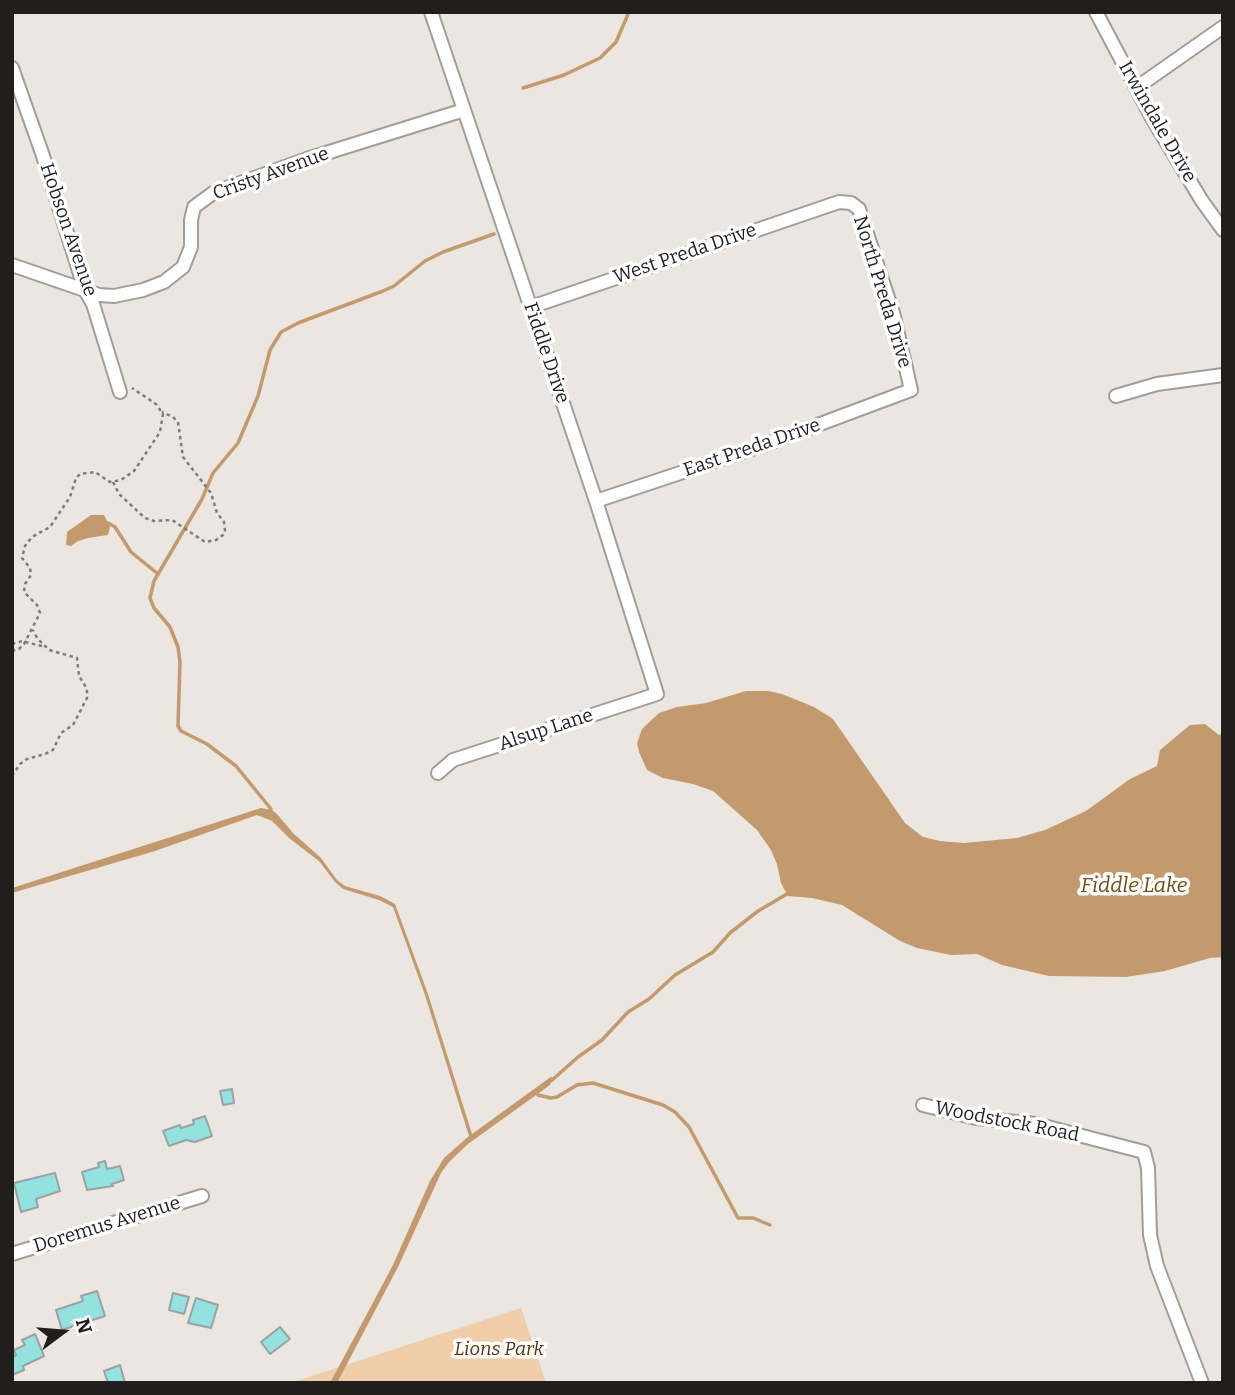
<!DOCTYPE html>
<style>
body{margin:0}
#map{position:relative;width:1235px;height:1395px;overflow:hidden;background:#ece6e1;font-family:Bitter,serif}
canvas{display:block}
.frame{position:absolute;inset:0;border:14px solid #211f1d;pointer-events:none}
.north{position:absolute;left:28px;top:1297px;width:70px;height:70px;-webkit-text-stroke:5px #fff;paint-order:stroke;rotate:74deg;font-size:19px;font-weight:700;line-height:28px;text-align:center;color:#211f1d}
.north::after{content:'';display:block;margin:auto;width:24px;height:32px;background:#211f1d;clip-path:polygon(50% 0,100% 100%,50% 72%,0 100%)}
</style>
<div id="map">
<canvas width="1235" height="1395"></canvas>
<div class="frame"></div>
<div class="north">N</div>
</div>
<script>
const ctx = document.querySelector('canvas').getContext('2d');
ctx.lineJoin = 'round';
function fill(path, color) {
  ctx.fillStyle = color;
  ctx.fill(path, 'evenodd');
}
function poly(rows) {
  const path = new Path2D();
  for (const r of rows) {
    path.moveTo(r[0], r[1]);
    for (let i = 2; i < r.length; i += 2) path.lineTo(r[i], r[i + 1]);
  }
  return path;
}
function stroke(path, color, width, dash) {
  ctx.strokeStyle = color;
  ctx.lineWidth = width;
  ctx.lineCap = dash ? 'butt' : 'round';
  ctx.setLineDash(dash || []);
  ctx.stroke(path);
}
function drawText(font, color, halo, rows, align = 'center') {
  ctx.font = font + ' Bitter,serif';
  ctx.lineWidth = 7;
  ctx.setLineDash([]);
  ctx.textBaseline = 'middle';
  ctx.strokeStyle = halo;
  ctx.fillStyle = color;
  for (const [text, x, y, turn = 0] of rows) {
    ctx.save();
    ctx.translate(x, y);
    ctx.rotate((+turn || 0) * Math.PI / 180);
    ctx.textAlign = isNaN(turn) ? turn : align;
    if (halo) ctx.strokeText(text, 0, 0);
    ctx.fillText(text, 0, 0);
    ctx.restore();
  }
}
const green = poly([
 [521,1308,546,1383,290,1383]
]);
const water = poly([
 [91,515,104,515,110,527,108,535,88,538,78,541,71,546,66,545,67,532],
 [746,691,768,691,782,694,814,707,833,719,905,823,923,837,940,841,964,843,1017,838,1045,830,1086,811,1130,779,1157,766,1160,750,1190,725,1205,724,1219,735,1223,733,1223,957,1210,958,1165,971,1126,977,1049,976,1002,965,977,954,951,955,917,948,900,941,842,905,812,898,788,896,781,883,777,864,771,850,757,830,713,791,693,784,663,778,647,770,639,752,637,743,642,729,659,713,677,707,706,703],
 [261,808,272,810,277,814,293,833,321,858,337,880,345,886,380,896,395,904,428,994,472,1134,552,1076,550,1085,468,1144,449,1162,441,1173,398,1267,337,1383,330,1383,393,1265,430,1181,444,1158,469,1136,425,995,393,907,379,900,343,889,335,882,319,861,289,838,272,821,257,815,155,851,12,893,12,888]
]);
const stream = poly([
 [523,88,564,75,600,58,616,42,629,12],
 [108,523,115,527,131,552,158,574],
 [271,809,236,766,207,744,181,731,178,726,180,662,178,647,170,627,154,608,150,598,154,581,202,499,213,473,238,443,258,396,270,350,281,332,298,323,383,291,394,286,425,261,443,252,494,234],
 [551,1081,578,1057,602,1040,628,1012,649,999,675,975,713,952,730,933,758,911,787,894],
 [538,1095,551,1098,557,1097,577,1085,593,1083,663,1105,675,1112,689,1127,738,1218,753,1218,770,1225]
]);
const building = poly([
 [232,1089,234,1103,223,1105,220,1091,232,1089],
 [205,1116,212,1136,195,1142,186,1140,169,1146,163,1131,180,1125,181,1128,194,1124,193,1120,205,1116],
 [105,1161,107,1169,120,1166,124,1180,112,1184,113,1186,87,1190,82,1172,99,1167,98,1163,105,1161],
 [55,1173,60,1191,36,1199,38,1207,21,1212,14,1183,55,1173],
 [97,1291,105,1316,62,1330,56,1310,83,1301,81,1296,97,1291],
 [173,1293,189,1297,184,1314,169,1310,173,1293],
 [196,1298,218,1305,211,1328,188,1323,196,1298],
 [280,1327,290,1339,270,1354,261,1342,280,1327],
 [35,1334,44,1356,23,1366,24,1370,12,1375,12,1357,16,1355,14,1350,25,1345,22,1340,35,1334],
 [120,1365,125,1383,108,1383,104,1371,120,1365]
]);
const path = poly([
 [113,482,119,494,145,518,154,521,172,520,205,542,216,540,223,535,225,531,224,522,217,513,211,493,183,457,178,422,173,417,162,412],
 [25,642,42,646],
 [12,644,26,640],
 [12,651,19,649,24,644,40,613,37,605,24,592,25,584,31,575,30,568,22,558,25,546,32,537,50,527,70,497,76,478,80,474,95,472,110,482,121,480,134,471,160,432,163,414,156,404,132,388],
 [12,776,20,764,27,759,45,754,53,750,61,733,73,725,87,698,87,689,79,676,77,658,49,650,37,638,33,630]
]);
const minor = poly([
 [431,12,596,501,657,694,453,760,438,773],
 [1096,12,1152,118,1202,201,1223,230],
 [12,68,42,153,85,290,93,304,120,392],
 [1136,88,1223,27],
 [12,265,99,295,114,296,143,290,164,282,183,267,191,247,191,220,194,207,213,193,307,159,464,110],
 [531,307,839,202,851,203,859,209,894,316,911,390,764,445,596,501],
 [1116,396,1157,384,1223,375],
 [923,1105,976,1118,1036,1124,1144,1152,1148,1168,1150,1235,1157,1266,1202,1383],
 [12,1254,202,1196]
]);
const streetNames = [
 ["Irwindale Drive",1157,122,60],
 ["Cristy Avenue",271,174,-20],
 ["Hobson Avenue",68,230,71],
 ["West Preda Drive",685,254,-19],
 ["North Preda Drive",882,292,73],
 ["Fiddle Drive",546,353,71],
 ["East Preda Drive",752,448,-19],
 ["Alsup Lane",546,730,-18],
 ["Woodstock Road",1007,1122,11],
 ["Doremus Avenue",107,1225,-17]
];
const parkNames = [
 ["Lions Park",499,1350]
];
const waterNames = [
 ["Fiddle Lake",1134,886]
];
fill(green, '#f0cea9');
fill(water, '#c29a6d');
stroke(stream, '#c29a6d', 3.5);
fill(building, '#93e2e0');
stroke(building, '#9aa3a2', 2);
stroke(minor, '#a39d98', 16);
stroke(path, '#807c79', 2.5, [3.5, 3.5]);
stroke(minor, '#fff', 12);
drawText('19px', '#211f1d', '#fff', streetNames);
drawText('italic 19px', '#523612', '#fff', parkNames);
drawText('italic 21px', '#754d18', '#fff', waterNames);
</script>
